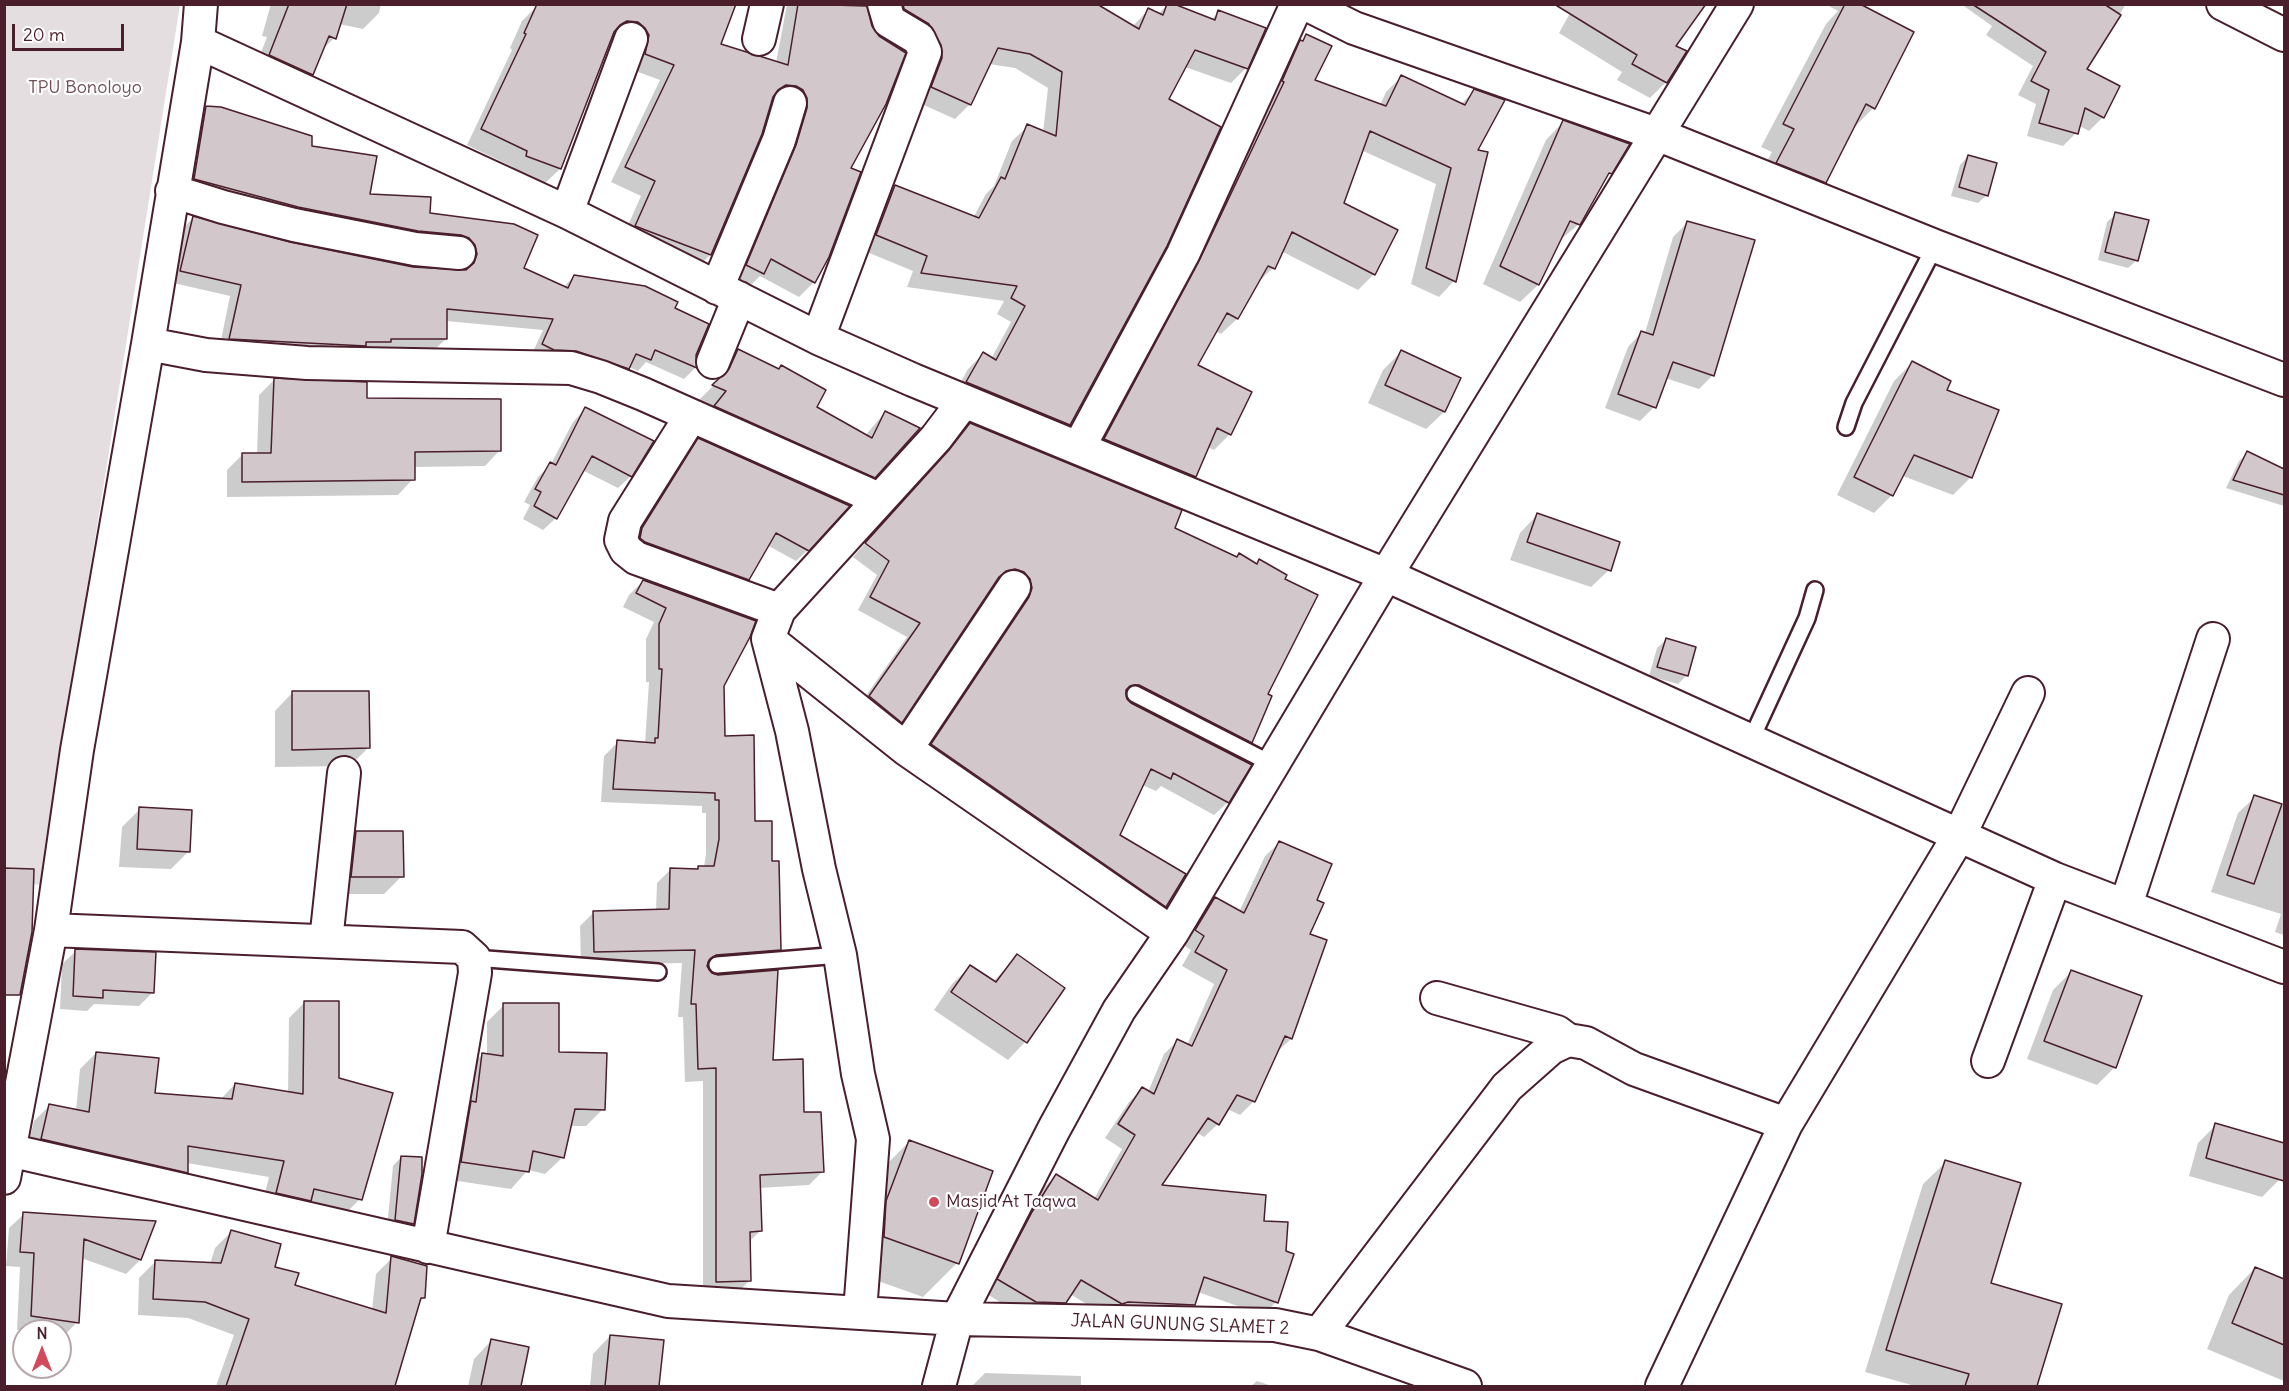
<!DOCTYPE html>
<style>
body{margin:0}
#map{position:relative;width:2289px;height:1391px;overflow:hidden;background:#fff;font-family:Delius,sans-serif}
canvas{display:block}
.frame{position:absolute;inset:0;border:6px solid #4a1f2b;pointer-events:none}
.north{position:absolute;left:12px;top:1319px;width:60px;height:60px;box-sizing:border-box;background:#fff;border:2px solid #b7a5aa;border-radius:50%;rotate:0deg;font-size:16px;font-weight:700;line-height:24px;text-align:center;color:#4a1f2b}
.north::after{content:'';display:block;margin:auto;width:21px;height:27px;background:#d1495b;clip-path:polygon(50% 0,100% 100%,50% 72%,0 100%)}
.scale{position:absolute;left:12px;top:24px;width:112px;height:27px;box-sizing:border-box;border:3px solid #4a1f2b;border-top:0;padding-left:8px;font-size:18px;line-height:21px;white-space:nowrap;color:#4a1f2b;-webkit-text-stroke:4px #fff;paint-order:stroke}
</style>
<div id="map">
<canvas width="2289" height="1391"></canvas>
<div class="frame"></div>
<div class="north">N</div>
<div class="scale">20 m</div>
</div>
<script>
const ctx = document.querySelector('canvas').getContext('2d');
ctx.lineJoin = 'round';
function fill(path, color) {
  ctx.fillStyle = color;
  ctx.fill(path, 'evenodd');
}
function poly(rows) {
  const path = new Path2D();
  for (const r of rows) {
    path.moveTo(r[0], r[1]);
    for (let i = 2; i < r.length; i += 2) path.lineTo(r[i], r[i + 1]);
  }
  return path;
}
function stroke(path, color, width, dash) {
  ctx.strokeStyle = color;
  ctx.lineWidth = width;
  ctx.lineCap = dash ? 'butt' : 'round';
  ctx.setLineDash(dash || []);
  ctx.stroke(path);
}
function drawText(font, color, halo, rows, align = 'center') {
  ctx.font = font + ' Delius,sans-serif';
  ctx.lineWidth = 4.5;
  ctx.setLineDash([]);
  ctx.textBaseline = 'middle';
  ctx.strokeStyle = halo;
  ctx.fillStyle = color;
  for (const [text, x, y, turn = 0] of rows) {
    ctx.save();
    ctx.translate(x, y);
    ctx.rotate((+turn || 0) * Math.PI / 180);
    ctx.textAlign = isNaN(turn) ? turn : align;
    if (halo) ctx.strokeText(text, 0, 0);
    ctx.fillText(text, 0, 0);
    ctx.restore();
  }
}
const green = poly([
 [4,5,180,5,40,885,4,879]
]);
const shadow = poly([
 [271,4,381,4,379,13,363,29,339,24,334,38,321,51,312,74,295,90,254,71,267,37,262,36],
 [735,4,719,45,776,63,787,4,865,4,849,169,814,282,799,297,760,276,748,288,732,281,780,101,771,100,761,133,710,255,695,270,621,241,641,196,611,182,660,80,630,69,622,37,611,36,560,169,544,184,512,171,513,167,467,145,512,50,510,48,522,21,537,6],
 [879,4,1094,4,1132,27,1148,10,1158,14,1168,4,1211,20,1219,12,1246,68,1231,83,1185,67,1167,100,1069,424,1054,440,952,398,968,369,983,354,991,359,1011,322,997,314,1004,301,907,287,913,271,862,250,880,202,895,187,973,218,986,194,994,186,1012,141,1028,126,1043,133,1048,88,1015,68,989,64,970,104,955,119,917,102,928,68],
 [1575,4,1674,46,1666,82,1650,98,1617,80,1622,72,1559,33],
 [1825,4,1860,4,1873,108,1851,131,1825,182,1802,205,1754,186,1772,152,1761,147,1826,24,1838,11],
 [1961,4,2126,4,2085,70,2103,117,2089,131,2078,125,2076,133,2063,146,2027,136,2036,104,2018,95,2033,66,1986,35,1992,26],
 [1306,36,1313,81,1380,105,1386,92,1402,76,1461,104,1474,91,1476,151,1454,281,1439,297,1411,284,1436,184,1361,150,1342,203,1374,274,1358,290,1281,251,1273,268,1256,284,1237,319,1221,334,1215,331,1196,366,1230,434,1214,450,1207,447,1195,476,1179,492,1089,455,1285,58],
 [206,107,311,147,368,196,429,214,522,269,563,288,574,276,673,309,695,355,695,368,684,379,646,362,638,371,629,367,617,380,531,356,543,330,446,321,446,339,434,350,219,350,230,296,169,282,182,229,193,218,289,244,413,268,465,271,466,266,183,190,195,119],
 [1563,122,1610,173,1604,179,1579,224,1559,241,1538,285,1520,302,1483,284,1546,140],
 [1968,156,1987,195,1978,203,1951,196,1960,165],
 [2116,214,2137,260,2128,268,2098,260,2107,222],
 [1687,223,1713,375,1699,389,1665,378,1654,407,1640,421,1605,408,1628,347,1642,332,1645,333,1673,237],
 [738,350,778,370,815,408,865,436,885,412,874,477,858,493,698,401,714,385,722,367],
 [1401,352,1444,412,1426,429,1368,403,1383,370],
 [1912,363,1945,391,1971,477,1953,495,1903,476,1892,495,1874,513,1837,495,1894,381],
 [274,380,365,400,500,450,485,466,413,467,413,479,398,495,227,497,227,470,242,455,257,455,259,395],
 [585,409,631,476,618,488,582,470,556,518,543,530,523,519,530,505,524,502,538,477,551,464,573,422],
 [970,425,1173,529,1236,558,1256,565,1259,561,1266,695,1250,742,1237,755,1124,697,1228,802,1214,815,1161,786,1156,791,1142,785,1118,835,1165,906,1152,920,919,758,1000,582,993,584,901,722,888,735,856,710,907,637,858,610,877,575,853,557],
 [699,440,808,550,796,561,767,545,748,579,736,590,631,541,687,451],
 [2247,453,2281,469,2284,465,2284,506,2226,488,2239,461],
 [1537,515,1609,570,1591,587,1510,560,1520,533],
 [643,581,754,622,722,686,724,737,771,862,780,949,766,963,707,968,771,1061,803,1113,822,1172,809,1185,759,1188,760,1231,749,1242,749,1281,736,1294,703,1295,703,1081,685,1082,683,1017,678,1017,682,963,581,965,580,926,594,912,656,911,657,883,670,870,696,870,704,867,706,854,706,813,702,813,702,806,601,802,604,756,618,742,645,744,649,682,646,682,646,639,654,622,623,607,629,595],
 [1666,640,1687,675,1678,684,1649,676,1657,648],
 [292,693,368,748,350,766,275,767,275,711],
 [2255,797,2284,806,2284,935,2275,932,2281,914,2211,892,2238,813],
 [140,809,189,851,171,869,119,867,122,827],
 [356,833,402,876,384,894,334,894,339,851],
 [1279,843,1315,900,1308,935,1325,941,1291,1039,1277,1052,1254,1101,1240,1115,1227,1109,1218,1124,1204,1137,1197,1133,1159,1187,1262,1222,1276,1302,1263,1315,1198,1292,1194,1305,1180,1318,1108,1317,1070,1294,1051,1316,1022,1315,985,1293,1019,1227,1042,1189,1056,1176,1094,1199,1122,1149,1105,1138,1129,1102,1142,1089,1148,1092,1164,1054,1177,1041,1187,1045,1214,984,1182,966,1191,950,1182,944,1201,912,1215,898,1239,912,1265,856],
 [76,951,153,992,139,1006,94,1004,87,1011,60,1009,62,964],
 [1017,956,1025,1042,1008,1060,934,1010,952,984,970,967,993,982],
 [2071,972,2115,1067,2097,1085,2027,1059,2053,990],
 [305,1002,337,1079,360,1199,344,1215,261,1208,269,1177,187,1163,187,1172,171,1188,26,1155,34,1121,50,1105,76,1111,80,1069,96,1053,153,1095,220,1100,235,1084,288,1093,289,1018],
 [504,1005,557,1053,603,1109,586,1126,569,1126,563,1157,545,1174,528,1170,511,1189,444,1179,465,1072,482,1055,487,1055,487,1022],
 [2216,1125,2284,1145,2284,1162,2280,1179,2262,1197,2189,1176,2198,1143],
 [909,1142,957,1263,923,1297,850,1271,875,1176],
 [401,1157,412,1224,404,1232,387,1228,393,1166],
 [1946,1162,1989,1284,2041,1368,2023,1386,1915,1386,1865,1372,1923,1184],
 [24,1214,140,1260,126,1274,81,1258,77,1322,63,1337,60,1336,60,1331,17,1330,20,1267,6,1266,9,1228],
 [231,1232,293,1286,372,1310,376,1274,392,1258,423,1298,418,1303,394,1386,216,1386,234,1335,188,1318,138,1315,139,1278,156,1261,210,1264,215,1248],
 [2255,1268,2284,1280,2284,1381,2207,1349,2229,1295],
 [610,1336,662,1341,658,1386,590,1386,593,1354],
 [491,1341,528,1348,519,1386,468,1386,474,1359],
 [985,1373,1081,1376,1081,1386,972,1386],
 [1257,1381,1272,1386,1251,1386]
]);
const building = poly([
 [289,4,347,4,336,39,329,36,313,75,269,55,289,4],
 [537,4,736,4,721,44,788,65,798,4,867,6,872,26,879,36,906,53,886,104,851,168,861,172,829,257,815,283,771,259,764,274,746,265,796,145,807,108,807,98,803,90,796,86,786,85,778,90,773,97,762,134,711,255,635,226,655,181,625,167,674,65,645,54,649,35,645,28,638,22,627,21,620,25,614,32,561,169,526,156,527,151,481,129,526,34,524,33,537,4],
 [903,4,1097,4,1139,29,1148,8,1163,15,1167,4,1174,4,1215,20,1218,10,1266,28,1248,69,1195,50,1169,99,1221,127,1167,246,1070,425,966,382,983,352,996,360,1025,306,1011,298,1017,286,921,273,927,256,876,235,895,185,979,218,1001,177,1005,179,1027,124,1056,136,1062,72,1030,54,998,48,971,105,931,87,942,58,941,45,929,24,904,9,903,4],
 [1554,4,1706,4,1676,46,1687,51,1667,83,1632,64,1637,55,1554,4],
 [1845,4,1860,4,1914,32,1875,109,1866,104,1826,183,1776,163,1794,129,1783,124,1845,4],
 [1972,4,2104,4,2121,15,2087,69,2120,86,2104,118,2085,108,2078,134,2039,123,2049,90,2031,81,2046,52,1972,4],
 [1306,34,1332,46,1315,80,1386,106,1401,75,1465,105,1474,89,1505,100,1478,150,1488,152,1456,282,1426,268,1451,168,1370,131,1344,203,1398,230,1375,275,1292,232,1275,269,1268,266,1238,319,1227,313,1198,365,1252,392,1231,435,1217,428,1196,477,1104,439,1199,261,1284,82,1282,81,1300,40,1303,41,1306,34],
 [206,106,221,107,312,136,312,146,377,156,370,194,431,197,430,213,514,224,538,235,524,268,568,288,574,275,645,286,678,302,675,308,709,324,696,355,697,368,655,350,651,360,636,354,629,369,576,351,554,350,542,344,553,319,447,309,447,339,391,339,391,342,366,342,366,346,229,339,241,285,180,271,193,216,290,242,413,267,466,270,474,263,477,254,475,245,469,238,461,235,418,231,298,207,194,179,206,106],
 [1563,120,1630,144,1612,174,1609,173,1580,225,1570,221,1539,285,1500,266,1563,120],
 [1968,155,1997,163,1988,196,1959,187,1968,155],
 [2115,212,2149,220,2138,261,2105,252,2115,212],
 [1687,221,1755,240,1714,376,1673,362,1656,408,1618,394,1641,331,1653,335,1687,221],
 [738,349,779,369,781,365,826,390,817,407,872,438,885,411,920,428,875,478,714,406,726,391,712,385,729,369,738,349],
 [1401,350,1461,378,1445,412,1385,385,1401,350],
 [1912,361,1951,381,1947,390,1999,410,1972,478,1914,455,1893,496,1854,477,1912,361],
 [274,378,367,382,367,398,501,399,501,451,415,452,415,480,242,482,242,453,271,453,274,378],
 [585,407,654,441,632,477,592,456,557,519,534,506,541,492,535,489,550,462,556,465,585,407],
 [970,423,1182,510,1175,528,1237,557,1239,553,1257,564,1259,559,1287,575,1285,579,1318,595,1268,694,1272,696,1252,743,1139,685,1130,686,1126,690,1127,699,1131,703,1252,765,1229,803,1173,773,1171,779,1151,769,1120,835,1186,874,1166,907,931,744,1029,597,1032,588,1030,579,1024,572,1015,569,1006,571,999,577,902,723,869,696,920,623,870,597,889,561,865,543,949,450,970,423],
 [698,438,850,506,809,551,776,533,749,580,645,542,640,538,642,528,698,438],
 [2247,451,2284,469,2284,495,2233,480,2247,451],
 [1537,513,1620,542,1611,571,1527,542,1537,513],
 [643,580,756,621,750,637,724,686,725,736,754,735,755,821,772,821,772,861,779,861,781,950,716,955,709,960,707,966,712,973,718,975,778,970,773,1060,803,1059,804,1112,821,1112,824,1172,760,1175,762,1231,750,1232,751,1281,716,1282,716,1068,698,1069,696,1004,691,1004,695,950,594,952,593,911,669,909,670,868,698,869,698,866,714,866,719,839,719,800,715,800,715,793,613,789,617,740,655,743,655,738,658,738,662,669,659,669,659,624,666,608,636,593,643,580],
 [1666,638,1696,647,1688,676,1657,667,1666,638],
 [292,691,369,691,370,748,292,750,292,691],
 [2254,795,2282,804,2254,884,2227,875,2254,795],
 [139,807,192,810,190,852,137,849,139,807],
 [356,831,403,831,404,877,351,877,356,831],
 [1279,841,1332,864,1317,900,1324,903,1310,934,1327,940,1292,1039,1285,1036,1255,1102,1237,1095,1219,1125,1208,1118,1162,1185,1266,1195,1264,1221,1288,1222,1286,1251,1294,1254,1278,1303,1204,1277,1195,1305,1128,1302,1122,1304,1081,1280,1066,1303,1036,1302,997,1279,1032,1212,1056,1174,1098,1200,1135,1135,1118,1124,1142,1087,1154,1094,1177,1039,1192,1046,1227,970,1195,952,1204,936,1195,930,1215,897,1244,913,1279,841],
 [4,868,34,869,32,932,20,995,4,995,4,868],
 [75,949,156,952,154,993,103,990,103,998,73,996,75,949],
 [1017,954,1065,988,1027,1043,951,992,970,965,996,982,1017,954],
 [2071,970,2142,996,2116,1068,2044,1041,2071,970],
 [304,1001,339,1001,339,1078,393,1093,362,1200,314,1189,311,1201,276,1193,284,1161,188,1146,188,1173,41,1139,49,1104,89,1112,96,1052,159,1058,155,1093,232,1099,235,1083,303,1094,304,1001],
 [503,1003,559,1003,559,1052,607,1053,605,1110,575,1109,564,1158,533,1151,529,1172,461,1162,471,1101,476,1102,482,1053,503,1056,503,1003],
 [2215,1123,2284,1143,2284,1181,2206,1158,2215,1123],
 [909,1140,993,1171,959,1264,884,1237,886,1201,909,1140],
 [401,1156,422,1157,422,1174,414,1224,395,1220,401,1156],
 [1945,1160,2021,1183,1991,1283,2062,1304,2037,1386,1965,1386,1969,1374,1886,1350,1945,1160],
 [23,1212,37,1213,156,1221,141,1260,84,1239,79,1323,31,1316,34,1253,20,1252,23,1212],
 [231,1230,281,1244,275,1267,299,1273,295,1285,386,1313,391,1256,427,1266,425,1298,421,1298,395,1386,226,1386,249,1319,205,1302,153,1299,155,1260,221,1263,231,1230],
 [2255,1267,2284,1279,2284,1345,2232,1323,2255,1267],
 [610,1335,664,1340,659,1386,605,1386,610,1335],
 [491,1339,529,1347,521,1386,481,1386,491,1339]
]);
const service = poly([
 [1846,427,1854,403,1935,246],
 [1135,694,1274,765],
 [1750,742,1807,618,1815,590],
 [474,958,658,972],
 [717,965,840,955]
]);
const minor = poly([
 [1306,4,1354,28,1659,135,1935,246,2284,380],
 [2223,4,2284,35],
 [759,39,767,4],
 [198,42,567,212,818,338,913,380,1386,575,2055,879,2284,967],
 [172,191,223,207,294,225,415,249,459,253],
 [567,212,631,39],
 [717,288,779,140,790,103],
 [818,338,925,52,919,39,889,21,884,4],
 [148,344,206,355,307,363,571,368,601,377,643,394,879,499],
 [713,362,739,298],
 [691,416,625,521,621,540,626,550,636,558,779,610],
 [1079,447,1183,254,1297,4],
 [768,639,906,749,1172,933],
 [906,749,1014,587],
 [2126,905,2213,639],
 [51,930,462,947,474,958,475,973,428,1247],
 [326,941,344,773],
 [1437,998,1557,1032,1568,1040],
 [1988,1061,2055,879],
 [4,1149,668,1301,957,1319,1275,1325,1319,1334,1465,1386],
 [4,1178,51,930,77,750,148,344,198,42,201,4],
 [860,1312,873,1139,858,1074,840,955,819,869,792,731,768,639,779,610,936,438,964,401],
 [1319,1334,1507,1087,1551,1048,1568,1040,1586,1043,1634,1069,1786,1124],
 [939,1386,957,1319,1054,1129,1119,1010,1172,933,1386,575,1737,4],
 [1662,1386,1786,1124,1960,834,2028,693]
]);
const markers = [
 [934,1202,6,"#d1495b"]
];
const parkNames = [
 ["TPU Bonoloyo",85,88]
];
const poiNames = [
 ["Masjid At Taqwa",946,1202]
];
const streetNames = [
 ["JALAN GUNUNG SLAMET 2",1180,1325,2]
];
fill(green, '#e5dee0');
fill(shadow, '#0003');
fill(building, '#d2c7cb');
stroke(building, '#4a1f2b', 1.5);
stroke(service, '#4a1f2b', 20);
stroke(minor, '#4a1f2b', 36);
stroke(service, '#fff', 15);
stroke(minor, '#fff', 32);
for (const [x, y, r, color] of markers) {
  const dot = new Path2D();
  dot.arc(x, y, r, 0, 2 * Math.PI);
  ctx.fillStyle = color;
  ctx.fill(dot);
  stroke(dot, '#fff', 2);
}
drawText('18px', '#714f58', '#fff', parkNames);
drawText('18px', '#4a1f2b', '#fff', poiNames, 'left');
drawText('18px', '#4a1f2b', '#fff', streetNames);
</script>
